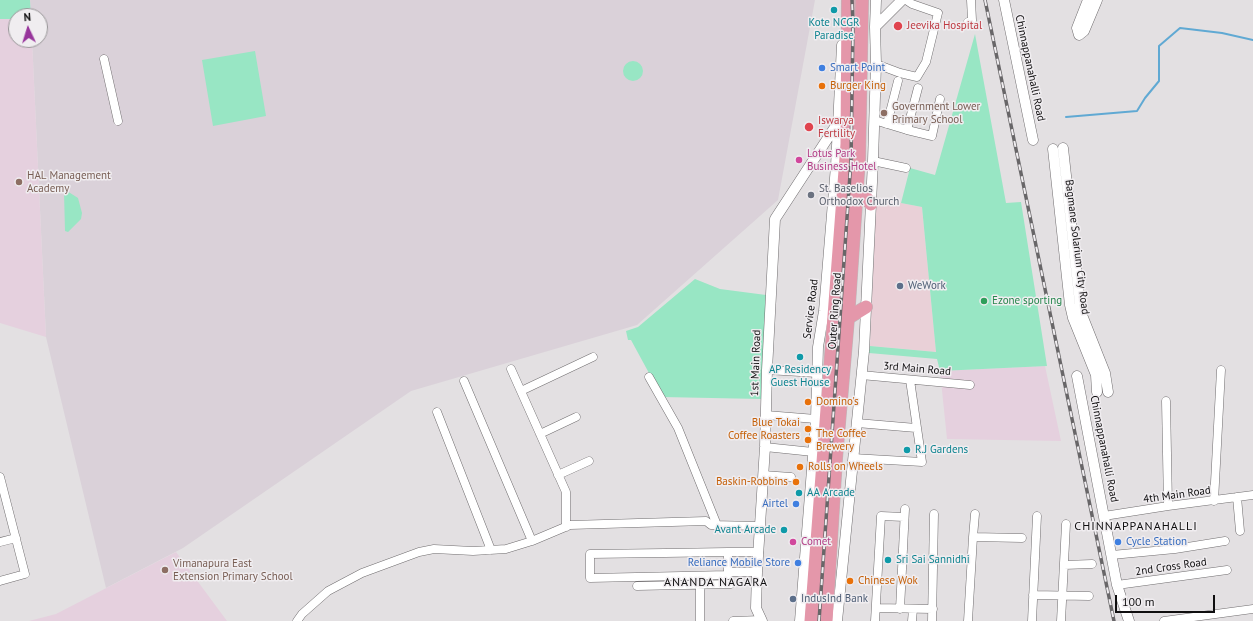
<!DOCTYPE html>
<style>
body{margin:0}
#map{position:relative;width:1253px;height:621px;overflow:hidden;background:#e3e0e2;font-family:"PT Sans",sans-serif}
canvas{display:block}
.north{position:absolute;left:8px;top:8px;width:40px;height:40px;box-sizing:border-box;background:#f0edf0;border:1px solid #969496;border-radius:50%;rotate:356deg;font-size:11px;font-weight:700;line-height:16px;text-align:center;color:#0f0e0f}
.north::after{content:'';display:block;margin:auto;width:14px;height:18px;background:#97349b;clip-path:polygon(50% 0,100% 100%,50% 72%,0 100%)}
.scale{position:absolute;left:1115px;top:595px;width:100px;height:18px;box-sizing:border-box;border:2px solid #0f0e0f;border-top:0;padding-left:5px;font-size:12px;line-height:14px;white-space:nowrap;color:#0f0e0f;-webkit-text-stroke:3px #f0edf0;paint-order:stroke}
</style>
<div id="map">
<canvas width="1253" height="621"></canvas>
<div class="north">N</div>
<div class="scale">100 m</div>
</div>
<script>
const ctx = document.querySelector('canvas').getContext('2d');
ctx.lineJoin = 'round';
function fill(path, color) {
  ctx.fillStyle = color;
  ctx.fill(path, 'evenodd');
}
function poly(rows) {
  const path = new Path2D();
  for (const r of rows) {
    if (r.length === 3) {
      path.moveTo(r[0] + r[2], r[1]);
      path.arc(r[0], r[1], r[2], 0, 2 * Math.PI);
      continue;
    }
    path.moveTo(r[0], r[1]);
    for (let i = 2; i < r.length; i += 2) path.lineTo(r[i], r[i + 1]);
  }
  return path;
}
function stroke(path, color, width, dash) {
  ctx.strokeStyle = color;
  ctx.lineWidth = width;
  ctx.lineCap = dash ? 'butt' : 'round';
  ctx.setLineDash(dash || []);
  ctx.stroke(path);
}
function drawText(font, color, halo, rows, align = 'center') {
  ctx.font = font + ' "PT Sans",sans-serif';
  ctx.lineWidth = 3;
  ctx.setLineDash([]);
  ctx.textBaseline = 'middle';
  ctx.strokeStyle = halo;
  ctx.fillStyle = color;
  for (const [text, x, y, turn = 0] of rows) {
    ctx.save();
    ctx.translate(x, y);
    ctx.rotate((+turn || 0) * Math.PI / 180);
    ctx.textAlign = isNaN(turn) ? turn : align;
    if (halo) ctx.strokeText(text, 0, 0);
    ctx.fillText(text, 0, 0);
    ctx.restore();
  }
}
const commercial = poly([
 [876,198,922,207,936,352,870,346]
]);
const built = poly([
 [30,0,815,0,778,200,637,325,411,391,183,548,106,588,46,337,32,40,40,40,40,16,31,16]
]);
const education = poly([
 [0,0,30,0,31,16,16,16,16,40,32,40,46,337,0,323],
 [1045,366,1061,441,947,439,940,371],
 [176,552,227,621,29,621,56,614]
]);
const green = poly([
 [0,0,30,0,31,16,16,16,16,19,0,19],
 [975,34,1006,203,1021,202,1047,366,940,371,937,359,869,353,870,346,936,352,922,207,901,203,910,168,935,175],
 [255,51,266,116,213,126,202,60],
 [633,71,10],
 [65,191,67,191,78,198,82,213,81,219,68,232,65,231,64,192],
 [695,279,720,289,766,295,761,399,662,397,631,340,628,340,626,331,638,327]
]);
const stream = poly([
 [1066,117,1137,111,1145,98,1159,81,1159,46,1180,28,1222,33,1253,40]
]);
const minor = poly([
 [968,22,972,21,972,20,971,0],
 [104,59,118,121],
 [876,64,900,73,917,77,926,62,938,13,912,4,906,0],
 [874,120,907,130,918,88],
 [887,124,898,81],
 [907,130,932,136,940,99],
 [873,161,906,168],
 [511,369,566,492,566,527],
 [767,370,817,373],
 [861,375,970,385],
 [649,377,678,428,717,525],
 [464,381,532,541],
 [521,391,593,357],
 [1166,401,1168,506],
 [437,412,491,550],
 [766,415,816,419],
 [857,423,916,428],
 [540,434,576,417],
 [765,447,813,452],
 [853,458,922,462,910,380],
 [558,475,589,461],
 [763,475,791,477],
 [0,477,25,574,0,581],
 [1237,497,1240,531],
 [1214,501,1221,370],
 [1104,516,1168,506,1253,495],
 [973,537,975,514],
 [0,542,16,538],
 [728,552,728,575,590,578,590,554,665,553,728,552,759,552],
 [1112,555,1175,549,1225,541],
 [1064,565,1092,564],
 [728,572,757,572],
 [700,585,700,621],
 [1117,585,1227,570],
 [637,586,731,584],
 [1033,595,1089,596],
 [876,608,933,609],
 [900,609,905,509],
 [297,621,302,614,328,591,362,573,419,552,434,549,473,551,506,549,532,541,570,525,706,521,711,525,760,526],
 [733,621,761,620],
 [875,621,881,516,904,517],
 [912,621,913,609],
 [932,621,934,514],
 [968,621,973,537,1022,538],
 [1032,621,1037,516],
 [1061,621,1066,524],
 [1164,621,1253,609]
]);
const tertiary = poly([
 [1004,0,1033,140],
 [1088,0,1077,28,1079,35,1084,31,1097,0],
 [875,27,902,0],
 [1063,148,1080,304,1082,315,1105,373,1108,392],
 [1053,149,1070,305,1073,318,1096,375,1097,392],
 [1077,376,1117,585,1129,621],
 [762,621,756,608,757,572,765,447,767,370,775,219,837,124],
 [800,621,816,419,818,347,824,311,836,166,842,45],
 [837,621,864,351,873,161,876,64,875,27,876,0]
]);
const trunk = poly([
 [857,187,871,204],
 [848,318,866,307],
 [811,621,847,144,848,0],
 [826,621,836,458,848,318,859,158,862,0]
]);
const rail = poly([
 [985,0,1114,621],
 [819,621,851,160,853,24,852,0]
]);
const markers = [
 [834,10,4,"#0f9aa8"],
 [898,26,5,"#e0444e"],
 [822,68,4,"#3f7fe0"],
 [822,86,4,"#e8710a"],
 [884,113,4,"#8d6e63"],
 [809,127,5,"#e0444e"],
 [799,160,4,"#d1479c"],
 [19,182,4,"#8d6e63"],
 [811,195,4,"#6b7280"],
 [900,286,4,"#5c6f8a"],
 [984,301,4,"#2e9e5b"],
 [800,357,4,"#0f9aa8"],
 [808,402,4,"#e8710a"],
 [808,429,4,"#e8710a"],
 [808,440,4,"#e8710a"],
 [907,450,4,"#0f9aa8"],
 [800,467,4,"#e8710a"],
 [796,482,4,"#e8710a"],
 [799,493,4,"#0f9aa8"],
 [796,504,4,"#3f7fe0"],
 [784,530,4,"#0f9aa8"],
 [793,542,4,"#d1479c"],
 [1118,542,4,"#3f7fe0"],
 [888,560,4,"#0f9aa8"],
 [798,563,4,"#3f7fe0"],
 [165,570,4,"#8d6e63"],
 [850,581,4,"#e8710a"],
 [793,599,4,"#5c6f8a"]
];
const cultureNames = [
 ["Kote NCGR",834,23,"center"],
 ["Paradise",834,36,"center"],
 ["AP Residency",800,370,"center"],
 ["Guest House",800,383,"center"],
 ["R.J Gardens",915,450],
 ["AA Arcade",807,493],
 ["Avant Arcade",776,530,"right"],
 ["Sri Sai Sannidhi",896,560]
];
const healthNames = [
 ["Jeevika Hospital",907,26],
 ["Iswarya",818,121],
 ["Fertility",818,134]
];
const shopNames = [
 ["Smart Point",830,68],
 ["Airtel",788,504,"right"],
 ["Cycle Station",1126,542],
 ["Reliance Mobile Store",790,563,"right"]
];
const streetNames = [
 ["Chinnappanahalli Road",1030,68,78],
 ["Bagmane Solarium City Road",1077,247,83],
 ["Service Road",811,309,-83],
 ["Outer Ring Road",835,311,-86],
 ["1st Main Road",756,363,-88],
 ["3rd Main Road",917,369,5],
 ["Chinnappanahalli Road",1104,449,79],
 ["4th Main Road",1177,495,-8],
 ["2nd Cross Road",1171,567,-8]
];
const foodNames = [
 ["Burger King",830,86],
 ["Domino's",816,402],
 ["Blue Tokai",800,423,"right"],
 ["Coffee Roasters",800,436,"right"],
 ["The Coffee",816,434],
 ["Brewery",816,447],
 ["Rolls on Wheels",808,467],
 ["Baskin-Robbins",788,482,"right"],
 ["Chinese Wok",858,581]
];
const educationNames = [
 ["Government Lower",892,107],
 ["Primary School",892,120],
 ["HAL Management",27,176],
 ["Academy",27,189],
 ["Vimanapura East",173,564],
 ["Extension Primary School",173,577]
];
const hotelNames = [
 ["Lotus Park",807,154],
 ["Business Hotel",807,167],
 ["Comet",801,542]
];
const worshipNames = [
 ["St. Baselios",819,189],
 ["Orthodox Church",819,202]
];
const serviceNames = [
 ["WeWork",908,286],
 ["IndusInd Bank",801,599]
];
const leisureNames = [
 ["Ezone sporting",992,301]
];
const neighbourhoodNames = [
 ["CHINNAPPANAHALLI",1136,527],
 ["ANANDA NAGARA",716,583]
];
fill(commercial, '#e9d0d7');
fill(built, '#dad1d9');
fill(education, '#e5d0de');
fill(green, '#98e6c4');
stroke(stream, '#60a9d3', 2);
stroke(minor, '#706d6f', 9);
stroke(tertiary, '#706d6f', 11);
stroke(trunk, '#bcbcbc', 14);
stroke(minor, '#fff', 8);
stroke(tertiary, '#fff', 10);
stroke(trunk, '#e497aa', 13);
stroke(rail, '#686668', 3.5);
stroke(rail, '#f0edf0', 2, [6]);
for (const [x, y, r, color] of markers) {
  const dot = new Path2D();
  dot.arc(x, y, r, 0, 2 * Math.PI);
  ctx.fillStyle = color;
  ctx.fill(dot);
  stroke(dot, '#f0edf0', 1.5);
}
drawText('11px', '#0d838f', '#f0edf0', cultureNames, 'left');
drawText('11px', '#be3a42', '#f0edf0', healthNames, 'left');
drawText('11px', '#366cbe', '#f0edf0', shopNames, 'left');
drawText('11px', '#0f0e0f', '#f0edf0', streetNames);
drawText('11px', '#c56008', '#f0edf0', foodNames, 'left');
drawText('11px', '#785e54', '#f0edf0', educationNames, 'left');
drawText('11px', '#b23c85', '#f0edf0', hotelNames, 'left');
drawText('11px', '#5b616d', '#f0edf0', worshipNames, 'left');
drawText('11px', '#4e5e75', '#f0edf0', serviceNames, 'left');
drawText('11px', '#27864d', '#f0edf0', leisureNames, 'left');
ctx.letterSpacing = '1px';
drawText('12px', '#0f0e0f', '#f0edf0', neighbourhoodNames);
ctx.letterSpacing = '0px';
</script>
